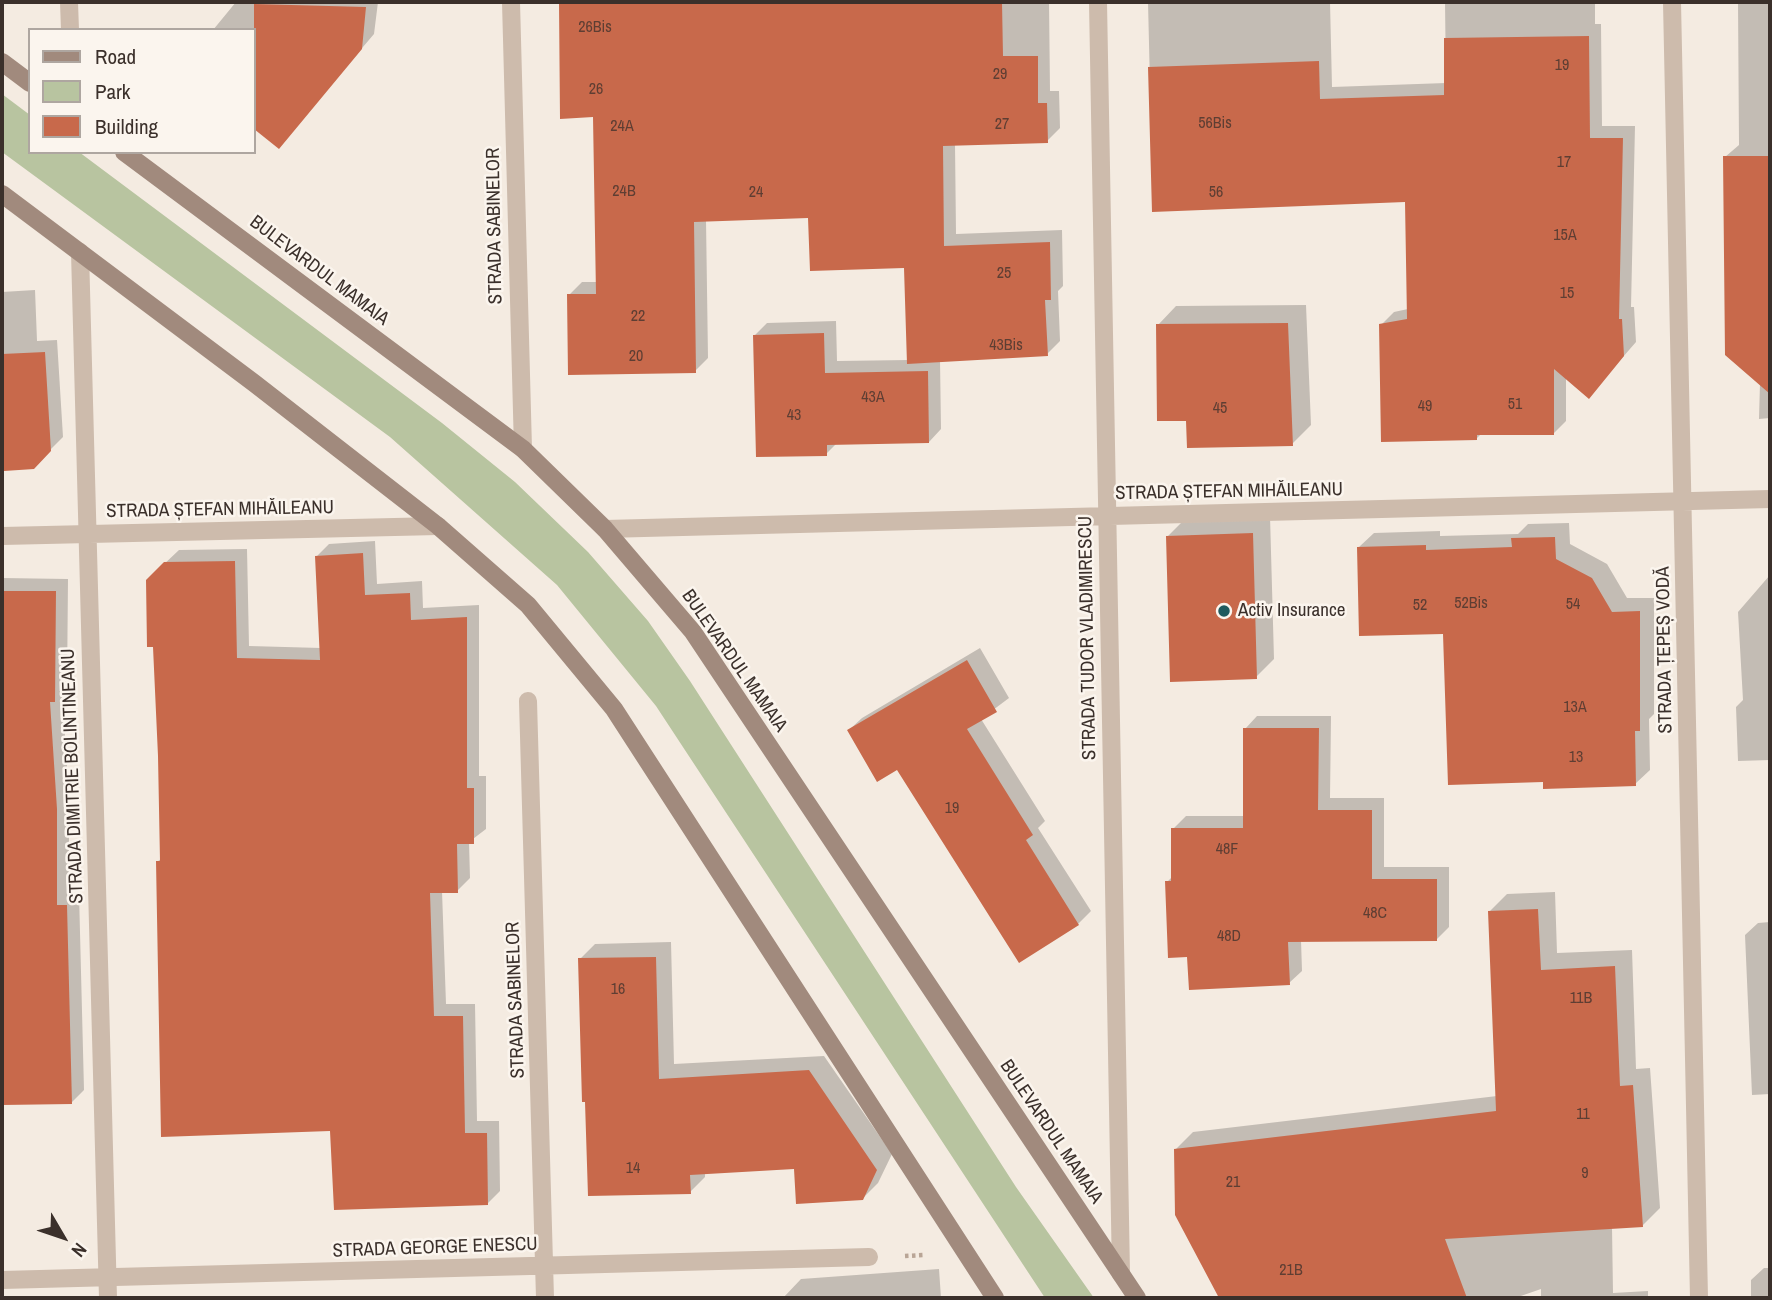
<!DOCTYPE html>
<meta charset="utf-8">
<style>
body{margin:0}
#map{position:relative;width:1772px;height:1300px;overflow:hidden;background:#f4ebe1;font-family:"Archivo Narrow",sans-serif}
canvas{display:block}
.frame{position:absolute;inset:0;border:4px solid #3b302b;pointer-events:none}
.legend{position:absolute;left:28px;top:28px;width:228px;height:126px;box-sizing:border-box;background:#fbf5ee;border:2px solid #aea6a0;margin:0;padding:9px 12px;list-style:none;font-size:21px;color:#3b302b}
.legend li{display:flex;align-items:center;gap:14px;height:35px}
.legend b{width:35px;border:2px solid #aea6a0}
.north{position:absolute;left:28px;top:1202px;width:70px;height:70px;-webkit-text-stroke:5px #fbf5ee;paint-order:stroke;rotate:129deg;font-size:19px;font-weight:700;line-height:28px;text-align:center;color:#3b302b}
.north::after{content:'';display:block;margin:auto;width:24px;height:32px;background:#3b302b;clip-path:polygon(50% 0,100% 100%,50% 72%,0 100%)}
</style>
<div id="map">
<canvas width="1772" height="1300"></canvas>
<div class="frame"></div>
<ul class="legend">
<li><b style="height:9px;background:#a18a7d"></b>Road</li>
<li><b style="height:19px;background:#b8c4a0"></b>Park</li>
<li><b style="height:19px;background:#c8694b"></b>Building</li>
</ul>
<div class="north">N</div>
</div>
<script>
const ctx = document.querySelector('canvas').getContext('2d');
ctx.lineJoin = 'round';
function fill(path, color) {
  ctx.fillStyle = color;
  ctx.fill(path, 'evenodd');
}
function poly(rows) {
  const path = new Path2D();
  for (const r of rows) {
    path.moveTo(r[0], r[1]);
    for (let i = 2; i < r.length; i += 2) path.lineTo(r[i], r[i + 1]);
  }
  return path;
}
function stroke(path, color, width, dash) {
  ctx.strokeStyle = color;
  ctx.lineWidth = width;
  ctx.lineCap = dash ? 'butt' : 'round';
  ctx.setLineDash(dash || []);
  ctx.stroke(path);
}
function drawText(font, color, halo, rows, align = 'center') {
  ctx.font = font + ' "Archivo Narrow",sans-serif';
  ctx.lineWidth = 5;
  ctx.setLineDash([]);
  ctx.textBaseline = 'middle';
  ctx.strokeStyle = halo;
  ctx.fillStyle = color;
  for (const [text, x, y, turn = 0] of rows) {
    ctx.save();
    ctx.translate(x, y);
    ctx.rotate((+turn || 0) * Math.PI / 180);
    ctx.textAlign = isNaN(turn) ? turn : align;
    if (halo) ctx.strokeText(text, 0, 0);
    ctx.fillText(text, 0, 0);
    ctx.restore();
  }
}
const green = poly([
 [2,94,30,115,30,152,79,152,442,423,515,482,588,552,648,621,690,681,1016,1187,1094,1298,1045,1298,656,706,557,585,390,437,2,152]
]);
const shadow = poly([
 [236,2,378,2,374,34,278,147,254,127,254,30,213,30],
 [560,2,1049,2,1050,91,1059,91,1060,128,1047,141,955,144,956,234,1062,230,1063,286,1058,291,1060,341,1047,354,940,360,941,429,929,442,837,443,826,454,755,335,767,323,836,321,837,361,909,360,906,266,810,217,706,220,708,358,695,371,569,295,582,282,598,282,594,115,561,117],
 [1148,2,1330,2,1332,87,1446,83,1445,2,1595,2,1595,24,1601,24,1602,126,1635,126,1631,307,1634,307,1636,342,1589,396,1566,377,1566,421,1553,434,1482,433,1477,438,1381,325,1394,312,1408,309,1407,200,1153,210],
 [1738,2,1770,2,1770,418,1759,419,1760,383,1725,157,1739,145],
 [35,290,37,341,57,340,63,437,33,467,2,463,2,292],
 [1306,305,1311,425,1292,444,1158,325,1176,306],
 [1270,516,1274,659,1256,677,1167,537,1186,518],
 [1569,523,1570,544,1607,564,1627,598,1654,598,1654,714,1649,719,1650,770,1635,784,1545,780,1444,632,1359,547,1374,533,1440,531,1440,536,1518,534,1528,524],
 [375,541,377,584,422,581,423,608,479,605,479,776,486,776,486,829,469,842,470,878,457,891,442,891,446,1004,475,1004,477,1121,499,1121,500,1191,487,1204,332,1129,157,862,162,858,161,567,179,550,247,549,249,646,321,648,317,556,329,544],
 [1770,575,1770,760,1738,761,1736,707,1743,700,1738,612],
 [2,578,68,579,67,687,62,692,69,795,69,893,79,893,84,1090,71,1103,2,1103],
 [980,648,1009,698,981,719,1045,821,1038,828,1091,911,1078,924,898,768,849,730,862,718],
 [1257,716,1331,716,1330,798,1384,798,1384,867,1449,867,1449,927,1436,940,1301,940,1302,971,1289,983,1189,955,1167,882,1173,876,1173,829,1186,816,1244,816,1245,729],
 [1555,892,1557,953,1632,950,1636,1069,1650,1068,1660,1208,1642,1226,1612,1227,1613,1293,1648,1291,1648,1298,1541,1298,1541,1289,1515,1298,1256,1298,1250,1256,1176,1149,1193,1132,1497,1096,1489,912,1507,894],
 [1770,922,1770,1094,1752,1095,1745,935,1758,923],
 [671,942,674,1064,824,1056,892,1154,878,1183,862,1199,796,1167,705,1172,705,1177,690,1192,580,959,595,944],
 [1764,1268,1770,1268,1770,1298,1751,1298,1751,1280],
 [939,1269,941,1298,783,1298,801,1279],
 [681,1296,681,1298,620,1298]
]);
const building = poly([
 [559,2,1002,2,1003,56,1038,56,1038,103,1047,103,1048,143,943,146,944,246,1050,242,1051,300,1045,300,1048,356,907,364,904,268,810,271,808,218,694,222,696,373,568,375,567,294,596,294,593,117,560,119],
 [254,4,366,7,362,49,279,149,254,129],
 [1589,36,1590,138,1623,138,1619,319,1622,319,1624,356,1589,399,1554,369,1554,435,1477,435,1477,440,1381,442,1379,324,1407,319,1405,202,1152,212,1148,67,1319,61,1320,99,1444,95,1444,38],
 [1723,156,1770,156,1770,394,1725,355],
 [1288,323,1293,446,1187,448,1186,421,1157,421,1156,324],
 [824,333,825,373,928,371,929,443,827,445,827,456,756,457,753,335],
 [45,352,51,451,34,469,4,471,2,354],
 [1253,533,1257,679,1170,682,1166,536],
 [1555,537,1556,559,1592,578,1612,612,1640,611,1640,731,1635,731,1636,786,1543,789,1543,782,1448,785,1443,634,1359,636,1357,547,1426,545,1426,550,1512,547,1511,538],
 [363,553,365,595,410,593,411,620,467,617,467,788,474,788,474,844,457,844,458,893,430,893,434,1016,463,1016,465,1133,487,1133,488,1205,334,1210,330,1131,161,1137,156,861,160,861,158,756,153,647,147,647,146,580,164,562,235,561,237,658,320,660,315,556],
 [2,591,56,591,55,702,50,702,57,809,57,905,67,905,72,1104,2,1105],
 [967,660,997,712,967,729,1033,835,1026,840,1079,925,1019,963,897,770,877,782,847,730],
 [1243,728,1319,728,1318,810,1372,810,1372,879,1437,879,1437,941,1288,942,1290,985,1189,990,1187,957,1168,958,1165,881,1171,881,1171,828,1243,828],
 [1538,909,1541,970,1615,966,1620,1086,1633,1085,1643,1227,1445,1239,1467,1298,1219,1298,1175,1215,1174,1149,1496,1111,1488,911],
 [656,957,659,1079,809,1070,877,1170,863,1200,796,1204,794,1169,690,1175,691,1194,588,1196,585,1102,582,1102,578,958]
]);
const path = poly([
 [905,1256,924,1255]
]);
const street = poly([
 [69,2,70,30],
 [511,2,523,449],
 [1098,2,1121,1274],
 [1672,2,1699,1298],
 [80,252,108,1298],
 [605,529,1770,499],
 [2,536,438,526],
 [528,701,545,1298],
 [2,1280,869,1257]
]);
const secondary = poly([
 [2,62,30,83],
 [124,152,523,449,605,529,693,632,1137,1298],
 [2,194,254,383,438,526,528,605,614,709,995,1298]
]);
const markers = [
 [1224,611,7,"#1f5a5e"]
];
const numberNames = [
 ["26Bis",595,28],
 ["19",1562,66],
 ["29",1000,75],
 ["26",596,90],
 ["56Bis",1215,124],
 ["27",1002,125],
 ["24A",622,127],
 ["17",1564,163],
 ["24B",624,192],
 ["24",756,193],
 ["56",1216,193],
 ["15A",1565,236],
 ["25",1004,274],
 ["15",1567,294],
 ["22",638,317],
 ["43Bis",1006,346],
 ["20",636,357],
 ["43A",873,398],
 ["51",1515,405],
 ["49",1425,407],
 ["45",1220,409],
 ["43",794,416],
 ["52Bis",1471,604],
 ["54",1573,605],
 ["52",1420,606],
 ["13A",1575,708],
 ["13",1576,758],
 ["19",952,809],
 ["48F",1227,850],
 ["48C",1375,914],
 ["48D",1229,937],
 ["16",618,990],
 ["11B",1581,999],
 ["11",1583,1115],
 ["14",633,1169],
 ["9",1585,1174],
 ["21",1233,1183],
 ["21B",1291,1271]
];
const streetNames = [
 ["STRADA SABINELOR",495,226,-91],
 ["BULEVARDUL MAMAIA",319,271,37],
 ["STRADA ȘTEFAN MIHĂILEANU",1229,492,-1],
 ["STRADA ȘTEFAN MIHĂILEANU",220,510,-1],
 ["STRADA TUDOR VLADIMIRESCU",1088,638,-91],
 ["STRADA ȚEPEȘ VODĂ",1665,650,-91],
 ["BULEVARDUL MAMAIA",734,661,55],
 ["STRADA DIMITRIE BOLINTINEANU",73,776,-92],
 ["STRADA SABINELOR",516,1000,-92],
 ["BULEVARDUL MAMAIA",1051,1132,56],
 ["STRADA GEORGE ENESCU",435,1248,-2]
];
const poiNames = [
 ["Activ Insurance",1238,611]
];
fill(green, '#b8c4a0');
fill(shadow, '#0003');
fill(building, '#c8694b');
stroke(path, '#b9a596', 4.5, [3.5, 3.5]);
stroke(street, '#cdbbac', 18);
stroke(secondary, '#a18a7d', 18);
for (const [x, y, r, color] of markers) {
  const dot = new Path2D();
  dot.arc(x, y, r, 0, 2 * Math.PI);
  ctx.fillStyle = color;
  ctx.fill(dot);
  stroke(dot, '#fbf5ee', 2.5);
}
drawText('16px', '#5e3e33', null, numberNames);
drawText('19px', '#3b302b', '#fbf5ee', streetNames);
drawText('19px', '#3b302b', '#fbf5ee', poiNames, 'left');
</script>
